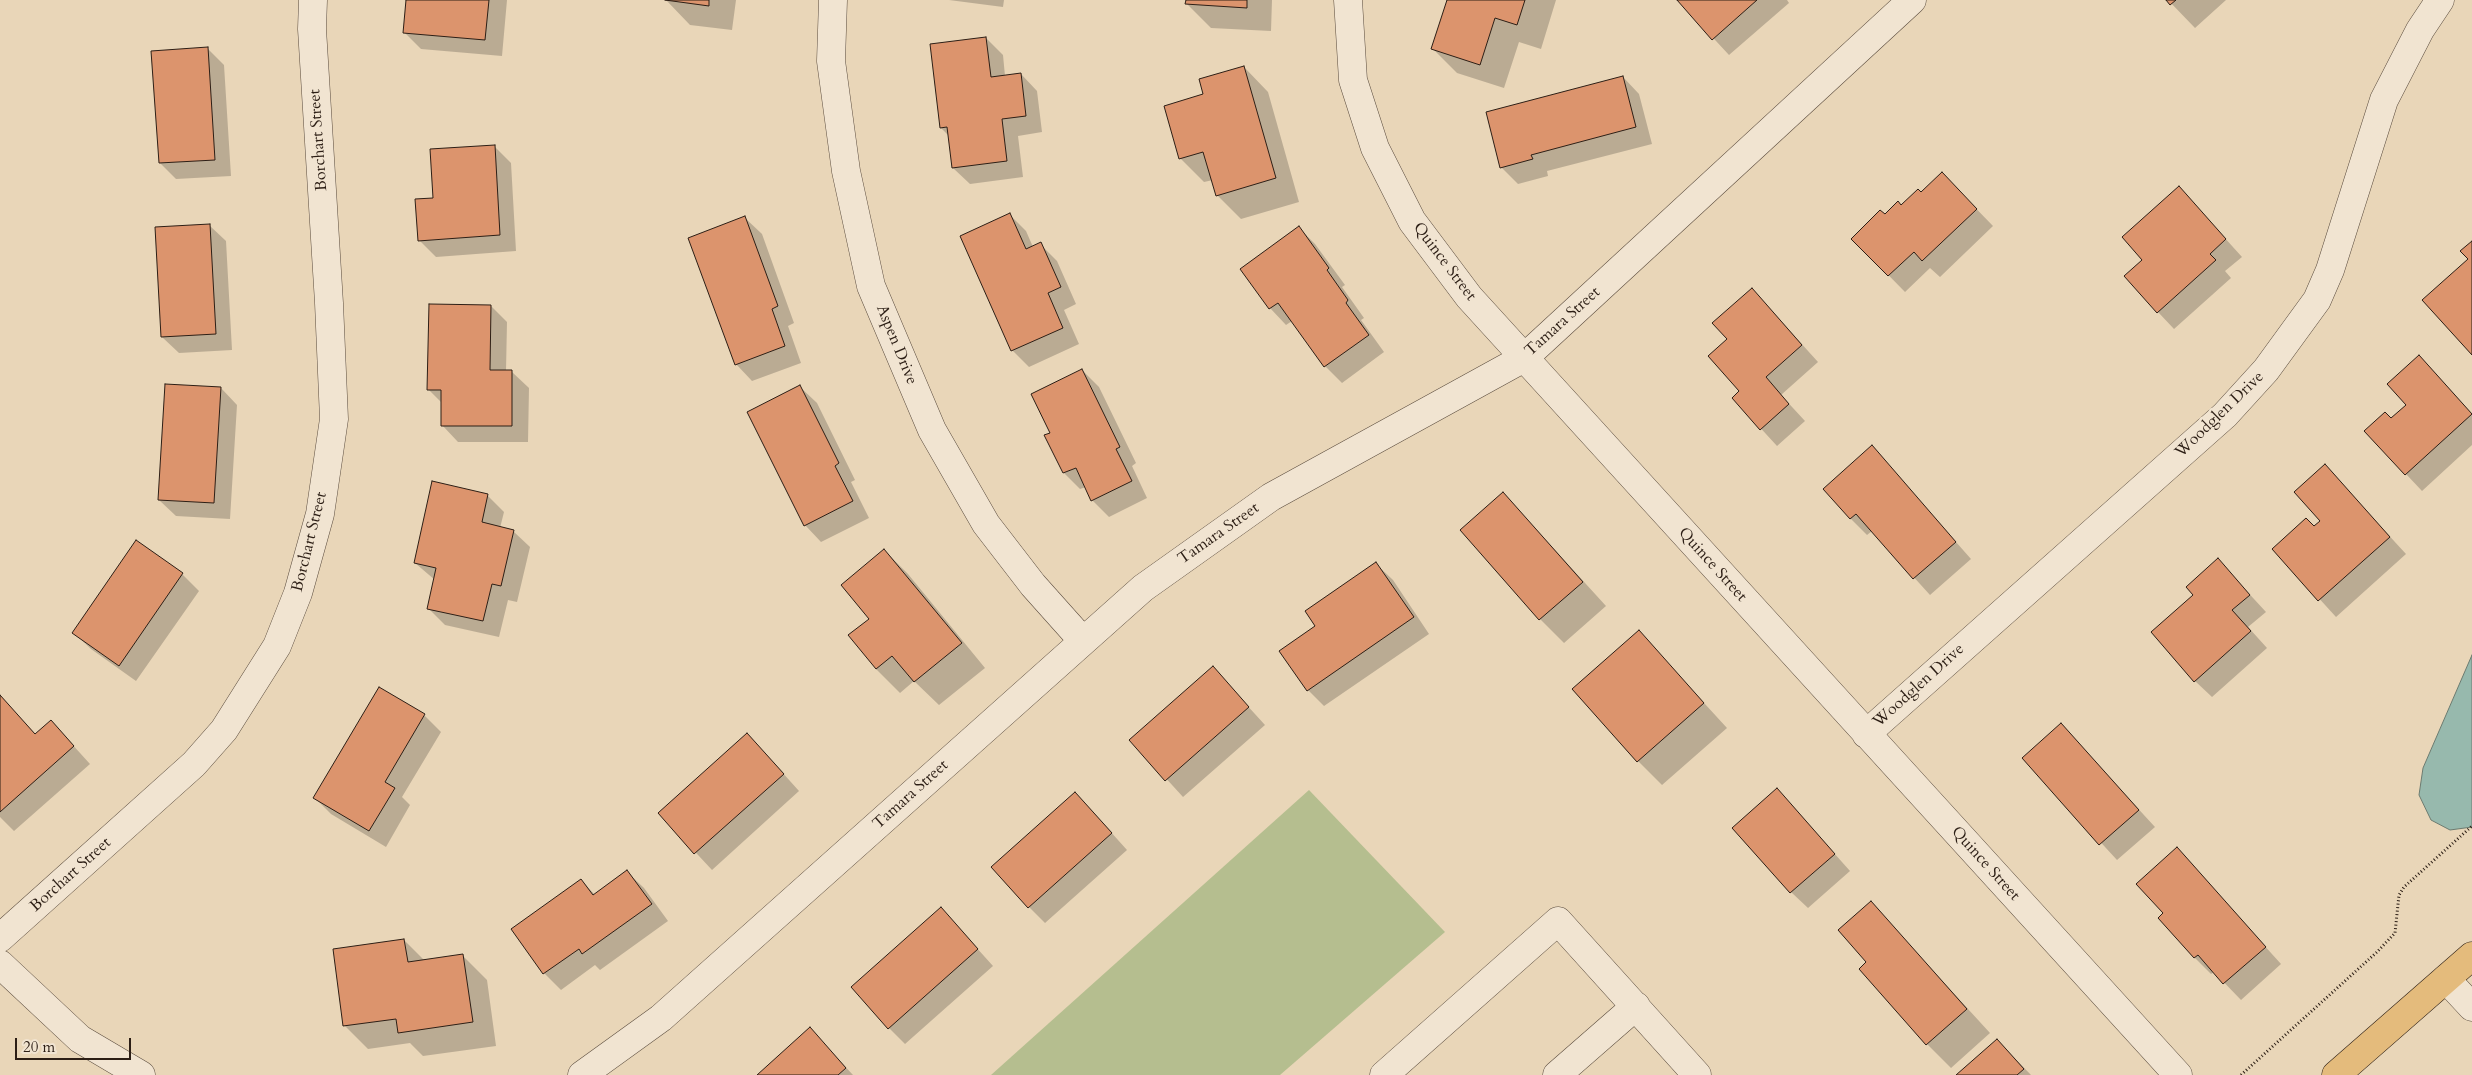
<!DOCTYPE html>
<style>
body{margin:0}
#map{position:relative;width:2472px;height:1075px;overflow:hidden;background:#e9d6b8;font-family:Cardo,serif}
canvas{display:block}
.scale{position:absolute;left:15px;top:1038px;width:116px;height:22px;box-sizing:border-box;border:2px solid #2c1e15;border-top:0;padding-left:6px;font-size:15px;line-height:18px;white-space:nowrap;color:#2c1e15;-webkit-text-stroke:4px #f1e4d1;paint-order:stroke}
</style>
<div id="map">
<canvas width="2472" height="1075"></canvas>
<div class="scale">20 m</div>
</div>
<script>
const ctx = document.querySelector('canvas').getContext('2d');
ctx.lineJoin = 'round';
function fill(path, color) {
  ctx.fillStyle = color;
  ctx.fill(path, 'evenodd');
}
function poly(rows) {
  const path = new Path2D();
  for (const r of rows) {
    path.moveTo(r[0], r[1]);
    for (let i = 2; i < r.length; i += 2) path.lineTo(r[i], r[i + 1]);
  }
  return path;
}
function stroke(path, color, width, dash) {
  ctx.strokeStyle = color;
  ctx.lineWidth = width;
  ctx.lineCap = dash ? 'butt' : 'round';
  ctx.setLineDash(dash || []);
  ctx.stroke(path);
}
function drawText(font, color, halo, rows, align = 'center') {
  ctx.font = font + ' Cardo,serif';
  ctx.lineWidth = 5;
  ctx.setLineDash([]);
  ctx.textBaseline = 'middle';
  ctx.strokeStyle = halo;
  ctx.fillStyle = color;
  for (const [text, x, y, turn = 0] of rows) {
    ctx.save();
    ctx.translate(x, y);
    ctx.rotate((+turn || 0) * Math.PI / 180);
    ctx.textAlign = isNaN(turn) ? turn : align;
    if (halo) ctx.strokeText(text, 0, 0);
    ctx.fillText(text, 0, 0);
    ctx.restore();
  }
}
const green = poly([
 [1309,790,1445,932,1280,1075,991,1075]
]);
const water = poly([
 [2472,655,2472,827,2450,830,2431,820,2419,795,2423,768,2472,655]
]);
const shadow = poly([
 [407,0,507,0,502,56,421,49,404,32],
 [666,0,736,0,732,30,690,25],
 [949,0,1004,0,1003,7],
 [1187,0,1272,0,1271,31,1211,28,1187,4],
 [1448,0,1556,0,1541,49,1519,42,1504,88,1457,73,1433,49],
 [1678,0,1787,0,1789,3,1729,55],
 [2168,0,2226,0,2195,28],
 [986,38,1003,55,1005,76,1021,74,1037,91,1042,132,1018,136,1023,177,970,184,953,168,949,136,941,128],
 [208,49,224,65,231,176,176,179,160,163],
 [1244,67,1268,92,1299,202,1241,219,1217,195,1213,180,1204,182,1180,158,1205,95],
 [1623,77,1639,94,1652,144,1547,171,1548,176,1518,184,1501,167],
 [494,146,511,163,516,251,436,257,419,240,435,199],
 [1958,190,1993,226,1940,277,1930,268,1905,292,1853,239,1921,193],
 [2195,205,2242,257,2225,271,2231,278,2174,329,2158,312,2144,260],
 [1010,215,1026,231,1033,247,1040,244,1057,261,1076,304,1064,310,1079,344,1029,367,1012,350],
 [745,218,762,234,794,323,788,326,801,363,752,381,736,364],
 [209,225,226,241,232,350,179,353,162,337],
 [1299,228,1315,244,1345,285,1342,287,1364,318,1361,320,1384,352,1342,383,1325,366,1292,321,1286,325,1270,308],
 [1752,289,1818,362,1781,395,1805,421,1777,446,1733,398,1741,391,1728,339],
 [491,306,507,322,506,371,512,372,529,388,528,442,458,442,442,425,442,403,428,389],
 [1082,370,1099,387,1136,463,1132,466,1147,498,1109,517,1092,500,1086,487,1080,489,1064,473,1052,433],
 [2435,374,2472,414,2472,445,2422,491,2406,474,2391,420,2407,405],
 [800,387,817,403,855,480,851,482,869,518,821,542,805,525],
 [221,388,237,405,230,519,176,516,159,500],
 [1872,447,1971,559,1930,595,1872,531,1867,535,1850,518],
 [2325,466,2406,554,2336,617,2274,549,2314,528,2322,521],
 [1503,493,1606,606,1564,643,1540,619],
 [487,495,504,512,500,528,513,531,530,547,517,602,508,600,499,637,445,625,428,608,435,580,415,563],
 [137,542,182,574,199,591,136,681,91,649,74,633],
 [884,550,908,574,985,668,939,705,914,681,900,693,876,669,870,619],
 [2218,560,2266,612,2248,627,2267,648,2212,697,2195,681,2195,595],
 [1376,564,1393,580,1429,634,1324,706,1308,690,1317,626],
 [1639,632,1727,728,1662,785,1638,761],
 [1213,668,1265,725,1183,797,1131,740],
 [0,696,36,735,51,721,90,764,14,831,0,817],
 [424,715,441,732,402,797,410,805,386,847,331,814,315,798],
 [2061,725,2155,827,2117,860,2023,758],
 [763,751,799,791,712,870,659,813],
 [1793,807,1850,871,1808,908,1791,892],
 [1091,810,1127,850,1045,923,1029,907],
 [2177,849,2281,964,2241,1000,2214,972,2211,974,2195,958,2160,918,2164,913],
 [627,872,644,888,668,921,600,970,595,965,561,990,544,973,513,929,581,880,595,895],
 [1871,903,1990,1033,1951,1068,1927,1044,1868,962],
 [957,926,993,966,905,1044,889,1028],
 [404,940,425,961,463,956,487,980,496,1046,423,1056,410,1043,368,1049,344,1025],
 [1997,1040,2031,1075,1958,1075],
 [826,1046,853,1075,759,1075]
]);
const building = poly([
 [406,0,489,0,485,40,403,33,406,0],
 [665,0,709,0,709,6,665,0],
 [1186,0,1247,0,1247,8,1185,4,1186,0],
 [1447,0,1525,0,1517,25,1495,18,1480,65,1431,49,1447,0],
 [1677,0,1757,0,1712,40,1677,0],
 [2166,0,2176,0,2170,5,2166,0],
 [986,37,991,77,1021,73,1026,116,1002,119,1007,161,952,168,947,127,940,128,930,44,986,37],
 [208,47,215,160,159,163,151,51,208,47],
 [1244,66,1276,178,1216,196,1203,152,1179,159,1164,106,1203,94,1199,79,1244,66],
 [1623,76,1636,127,1531,155,1533,159,1500,168,1486,112,1623,76],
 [495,145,500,235,418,241,415,199,433,198,430,149,495,145],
 [1942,172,1977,209,1922,261,1914,252,1888,276,1851,239,1880,210,1885,214,1898,201,1901,205,1918,189,1921,192,1942,172],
 [2179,186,2226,239,2210,254,2216,260,2157,313,2124,276,2142,260,2122,237,2179,186],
 [1010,213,1026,249,1041,242,1061,287,1048,293,1063,328,1011,351,960,236,1010,213],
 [745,216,778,306,772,309,785,346,735,365,688,238,745,216],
 [210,224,216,334,161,337,155,227,210,224],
 [1299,226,1329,268,1327,270,1348,300,1346,303,1369,335,1324,367,1278,303,1269,309,1240,269,1299,226],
 [2472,241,2472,355,2422,300,2468,259,2460,251,2472,241],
 [1752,288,1802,345,1766,377,1789,404,1760,430,1732,398,1739,391,1708,356,1727,339,1712,323,1752,288],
 [429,304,491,305,490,370,512,370,512,426,441,426,441,390,427,390,429,304],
 [2419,355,2472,414,2405,475,2364,431,2385,412,2391,418,2406,405,2387,384,2419,355],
 [1082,369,1120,447,1116,449,1132,481,1091,501,1076,468,1063,473,1044,435,1050,433,1031,394,1082,369],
 [165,384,221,387,214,503,158,500,165,384],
 [800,385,839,463,835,466,853,501,804,526,747,412,800,385],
 [1872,445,1956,542,1913,579,1856,514,1850,519,1823,489,1872,445],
 [2325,464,2390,537,2318,601,2272,549,2306,518,2314,526,2320,521,2294,492,2325,464],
 [432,481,488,494,482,522,514,530,501,586,492,584,483,621,427,609,436,568,414,563,432,481],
 [1503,492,1583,582,1539,620,1460,530,1503,492],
 [136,540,183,573,119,666,72,633,136,540],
 [884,549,962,643,914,682,892,656,876,669,848,635,869,619,841,585,884,549],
 [2218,558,2250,595,2232,610,2251,631,2194,682,2151,632,2193,595,2186,587,2218,558],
 [1376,562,1414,617,1307,691,1279,651,1315,626,1305,611,1376,562],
 [1639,630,1704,703,1637,762,1572,689,1639,630],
 [1213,666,1249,707,1165,781,1129,740,1213,666],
 [379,687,425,714,385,782,395,788,369,831,313,798,379,687],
 [0,695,35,734,51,720,74,746,0,812,0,695],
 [2061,723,2139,810,2099,845,2022,758,2061,723],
 [747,733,784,774,694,854,658,813,747,733],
 [1777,788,1835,854,1790,893,1732,828,1777,788],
 [1075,792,1112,833,1028,908,991,867,1075,792],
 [2177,847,2266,947,2223,984,2198,955,2194,958,2158,918,2163,913,2136,884,2177,847],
 [627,870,652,904,582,954,579,949,543,974,511,929,581,879,593,895,627,870],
 [1871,901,1967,1009,1926,1045,1859,969,1866,962,1838,930,1871,901],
 [941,907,978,949,888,1029,851,987,941,907],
 [404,939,408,962,463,954,473,1022,398,1033,396,1019,343,1026,333,949,404,939],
 [810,1027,846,1068,838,1075,757,1075,810,1027],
 [1997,1039,2024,1069,2017,1075,1956,1075,1997,1039]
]);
const path = poly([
 [2241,1075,2377,952,2395,933,2399,895,2404,887,2472,826]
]);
const minor = poly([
 [833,0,831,61,846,171,871,286,932,430,986,524,1033,585,1083,641],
 [1348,0,1353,80,1375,148,1412,221,1469,297,2178,1075],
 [1866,734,2225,415,2266,370,2317,300,2330,270,2384,100,2420,30,2440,0],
 [0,938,194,764,224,730,277,646,298,593,320,514,334,419,329,303,312,29,313,0],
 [0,964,80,1039,141,1075],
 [2446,979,2472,1007],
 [582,1075,661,1018,1143,588,1271,497,1524,358,1912,0],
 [1384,1075,1558,921,1697,1075],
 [1557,1075,1636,1006]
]);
const major = poly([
 [2336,1075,2472,956]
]);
const streetNames = [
 ["Borchart Street",319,140,-94],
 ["Quince Street",1444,262,53],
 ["Tamara Street",1563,322,-42],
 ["Aspen Drive",896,345,68],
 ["Woodglen Drive",2220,415,-44],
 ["Tamara Street",1219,534,-35],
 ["Borchart Street",310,542,-76],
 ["Quince Street",1712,565,48],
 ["Woodglen Drive",1919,686,-42],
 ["Tamara Street",911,795,-42],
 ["Quince Street",1985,864,48],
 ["Borchart Street",71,875,-42]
];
fill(green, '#b5be8f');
fill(water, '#97b9ad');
stroke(water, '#6c7b70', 1);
fill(shadow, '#0003');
fill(building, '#dc946d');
stroke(building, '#2c1e15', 1);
stroke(minor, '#5b4c3e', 29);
stroke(major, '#2c1e15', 29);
stroke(path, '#2c1e15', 3, [1, 2.5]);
stroke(minor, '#f1e4d1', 28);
stroke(major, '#e4bb7c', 28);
drawText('16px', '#2c1e15', '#f1e4d1', streetNames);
</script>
